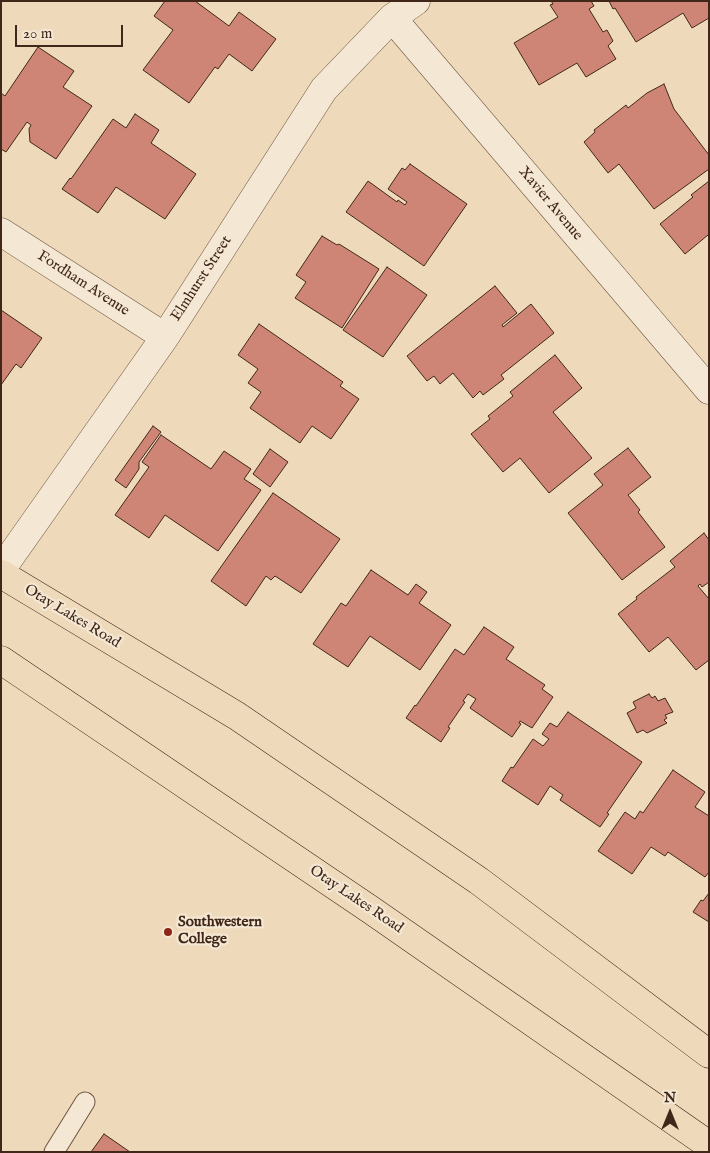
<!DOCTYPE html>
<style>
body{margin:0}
#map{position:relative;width:710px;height:1153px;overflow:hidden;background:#eedabb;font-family:"IM FELL English",serif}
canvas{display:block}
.frame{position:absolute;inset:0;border:2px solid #40271a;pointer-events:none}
.north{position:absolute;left:645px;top:1088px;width:50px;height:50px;-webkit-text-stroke:4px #f4e7d3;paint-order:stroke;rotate:0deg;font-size:14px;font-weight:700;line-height:20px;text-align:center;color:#40271a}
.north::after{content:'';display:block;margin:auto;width:18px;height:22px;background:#40271a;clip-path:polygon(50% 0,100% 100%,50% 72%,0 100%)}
.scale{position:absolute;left:15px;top:25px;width:108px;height:22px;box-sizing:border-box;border:2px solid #40271a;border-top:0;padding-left:6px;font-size:15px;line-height:18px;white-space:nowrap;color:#40271a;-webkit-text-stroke:4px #f4e7d3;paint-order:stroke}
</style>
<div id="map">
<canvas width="710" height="1153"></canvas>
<div class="frame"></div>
<div class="north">N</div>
<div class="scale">20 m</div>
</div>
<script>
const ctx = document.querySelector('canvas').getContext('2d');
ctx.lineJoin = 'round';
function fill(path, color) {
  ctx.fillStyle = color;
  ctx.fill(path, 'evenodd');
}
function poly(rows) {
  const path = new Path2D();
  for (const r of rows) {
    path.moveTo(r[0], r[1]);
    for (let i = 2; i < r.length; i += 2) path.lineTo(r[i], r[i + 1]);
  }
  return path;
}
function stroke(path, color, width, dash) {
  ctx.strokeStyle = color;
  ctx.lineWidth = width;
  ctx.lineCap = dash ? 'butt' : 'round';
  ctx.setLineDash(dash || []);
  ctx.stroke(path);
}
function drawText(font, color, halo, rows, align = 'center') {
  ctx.font = font + ' "IM FELL English",serif';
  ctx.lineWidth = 4.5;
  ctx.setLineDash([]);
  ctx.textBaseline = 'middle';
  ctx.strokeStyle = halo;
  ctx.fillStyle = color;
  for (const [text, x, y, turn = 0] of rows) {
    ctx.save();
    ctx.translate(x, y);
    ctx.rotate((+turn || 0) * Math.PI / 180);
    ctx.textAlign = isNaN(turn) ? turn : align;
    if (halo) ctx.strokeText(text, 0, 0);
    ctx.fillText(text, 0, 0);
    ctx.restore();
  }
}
const building = poly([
 [165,1,195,1,229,26,239,12,276,39,252,71,229,54,218,69,215,67,189,103,143,70,173,30,154,16,165,1],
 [551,1,591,1,594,6,589,9,603,32,607,30,613,41,608,46,616,59,586,77,577,63,539,85,514,43,558,17,550,5,553,4,551,1],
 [609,1,709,1,709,18,692,28,683,13,636,42,615,8,613,9,609,1],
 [38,47,74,71,63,87,92,106,56,159,30,142,29,129,31,125,27,122,6,152,1,149,1,93,5,96,38,47],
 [664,84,674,109,709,155,709,169,654,209,619,164,608,173,584,142,595,132,594,130,626,105,628,108,647,93,664,84],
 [135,114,159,130,151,143,196,174,165,219,116,187,98,213,62,189,70,178,71,179,113,119,126,128,135,114],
 [410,164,467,204,424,266,346,212,368,181,397,202,398,200,405,205,407,202,388,189,402,168,405,170,410,164],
 [709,181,709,237,708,235,685,254,660,224,693,197,691,195,709,181],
 [322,236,337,245,339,244,379,269,342,328,295,298,306,282,296,275,322,236],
 [387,267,427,295,383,357,343,330,387,267],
 [495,286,517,313,502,325,503,327,531,304,554,333,501,375,504,379,483,395,480,391,473,398,453,373,440,384,434,376,427,381,407,356,495,286],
 [1,310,42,338,21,368,16,364,1,385,1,310],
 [259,324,343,382,340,386,359,399,331,439,312,426,300,443,250,408,261,392,248,383,258,369,238,355,259,324],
 [555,355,582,388,553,412,592,458,549,493,520,458,503,472,471,434,490,419,488,416,513,396,510,392,555,355],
 [153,426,161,432,139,462,139,469,126,488,115,480,153,426],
 [161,435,211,469,224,451,251,469,244,479,261,490,218,551,165,515,149,538,115,515,149,467,142,462,161,435],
 [628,448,651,477,628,495,640,510,638,512,665,547,622,580,568,513,603,485,594,474,628,448],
 [270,449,288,462,270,487,253,474,270,449],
 [273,493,340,539,301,593,275,576,271,580,266,576,246,606,211,581,273,493],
 [704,533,709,540,709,582,702,587,700,584,698,586,709,599,709,660,696,670,668,637,649,652,618,614,637,599,636,597,675,567,670,561,704,533],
 [371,570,408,595,416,584,427,592,419,603,451,625,420,670,370,636,348,667,313,644,341,603,346,606,371,570],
 [484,627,514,647,506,659,545,685,542,689,553,697,532,728,520,721,519,723,521,724,512,737,470,708,476,699,468,694,463,701,465,702,448,727,450,728,441,742,406,718,415,705,416,706,455,649,464,655,484,627],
 [649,694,652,698,655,696,658,701,665,698,673,712,665,715,667,718,664,720,667,723,647,733,643,730,637,733,627,713,636,708,633,702,649,694],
 [568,712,642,762,607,813,609,814,600,827,560,800,563,795,550,786,538,805,502,781,511,767,513,768,533,739,543,746,549,739,542,734,550,723,557,727,568,712],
 [673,770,705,792,695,807,709,816,709,872,705,877,668,852,665,856,651,847,632,874,598,851,625,812,635,819,640,811,643,813,673,770],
 [709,893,709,922,693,912,701,900,703,901,709,893],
 [104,1134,130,1152,91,1152,104,1134]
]);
const lane = poly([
 [54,1152,85,1102]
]);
const street = poly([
 [392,18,709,390],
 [1,232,165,337],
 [1,570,165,337,324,89,392,18,416,1]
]);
const primary = poly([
 [1,574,237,716,479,881,709,1054],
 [1,660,371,910,709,1145]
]);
const markers = [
 [168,932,5,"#8f2418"]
];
const streetNames = [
 ["Xavier Avenue",550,204,50],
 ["Elmhurst Street",202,279,-57],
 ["Fordham Avenue",83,284,33],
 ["Otay Lakes Road",72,617,31],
 ["Otay Lakes Road",356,900,34]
];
const poiNames = [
 ["Southwestern",178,923],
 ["College",178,940]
];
fill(building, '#cf8576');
stroke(building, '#40271a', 1);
stroke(lane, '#6c5442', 21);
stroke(street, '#6c5442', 29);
stroke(primary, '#40271a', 29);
stroke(lane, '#f4e7d3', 19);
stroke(street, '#f4e7d3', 28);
stroke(primary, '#eedabb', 28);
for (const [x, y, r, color] of markers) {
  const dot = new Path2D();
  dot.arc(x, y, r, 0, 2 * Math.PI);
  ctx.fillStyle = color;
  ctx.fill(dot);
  stroke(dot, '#f4e7d3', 2);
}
drawText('15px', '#40271a', '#f4e7d3', streetNames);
drawText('bold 15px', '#40271a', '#f4e7d3', poiNames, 'left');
</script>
